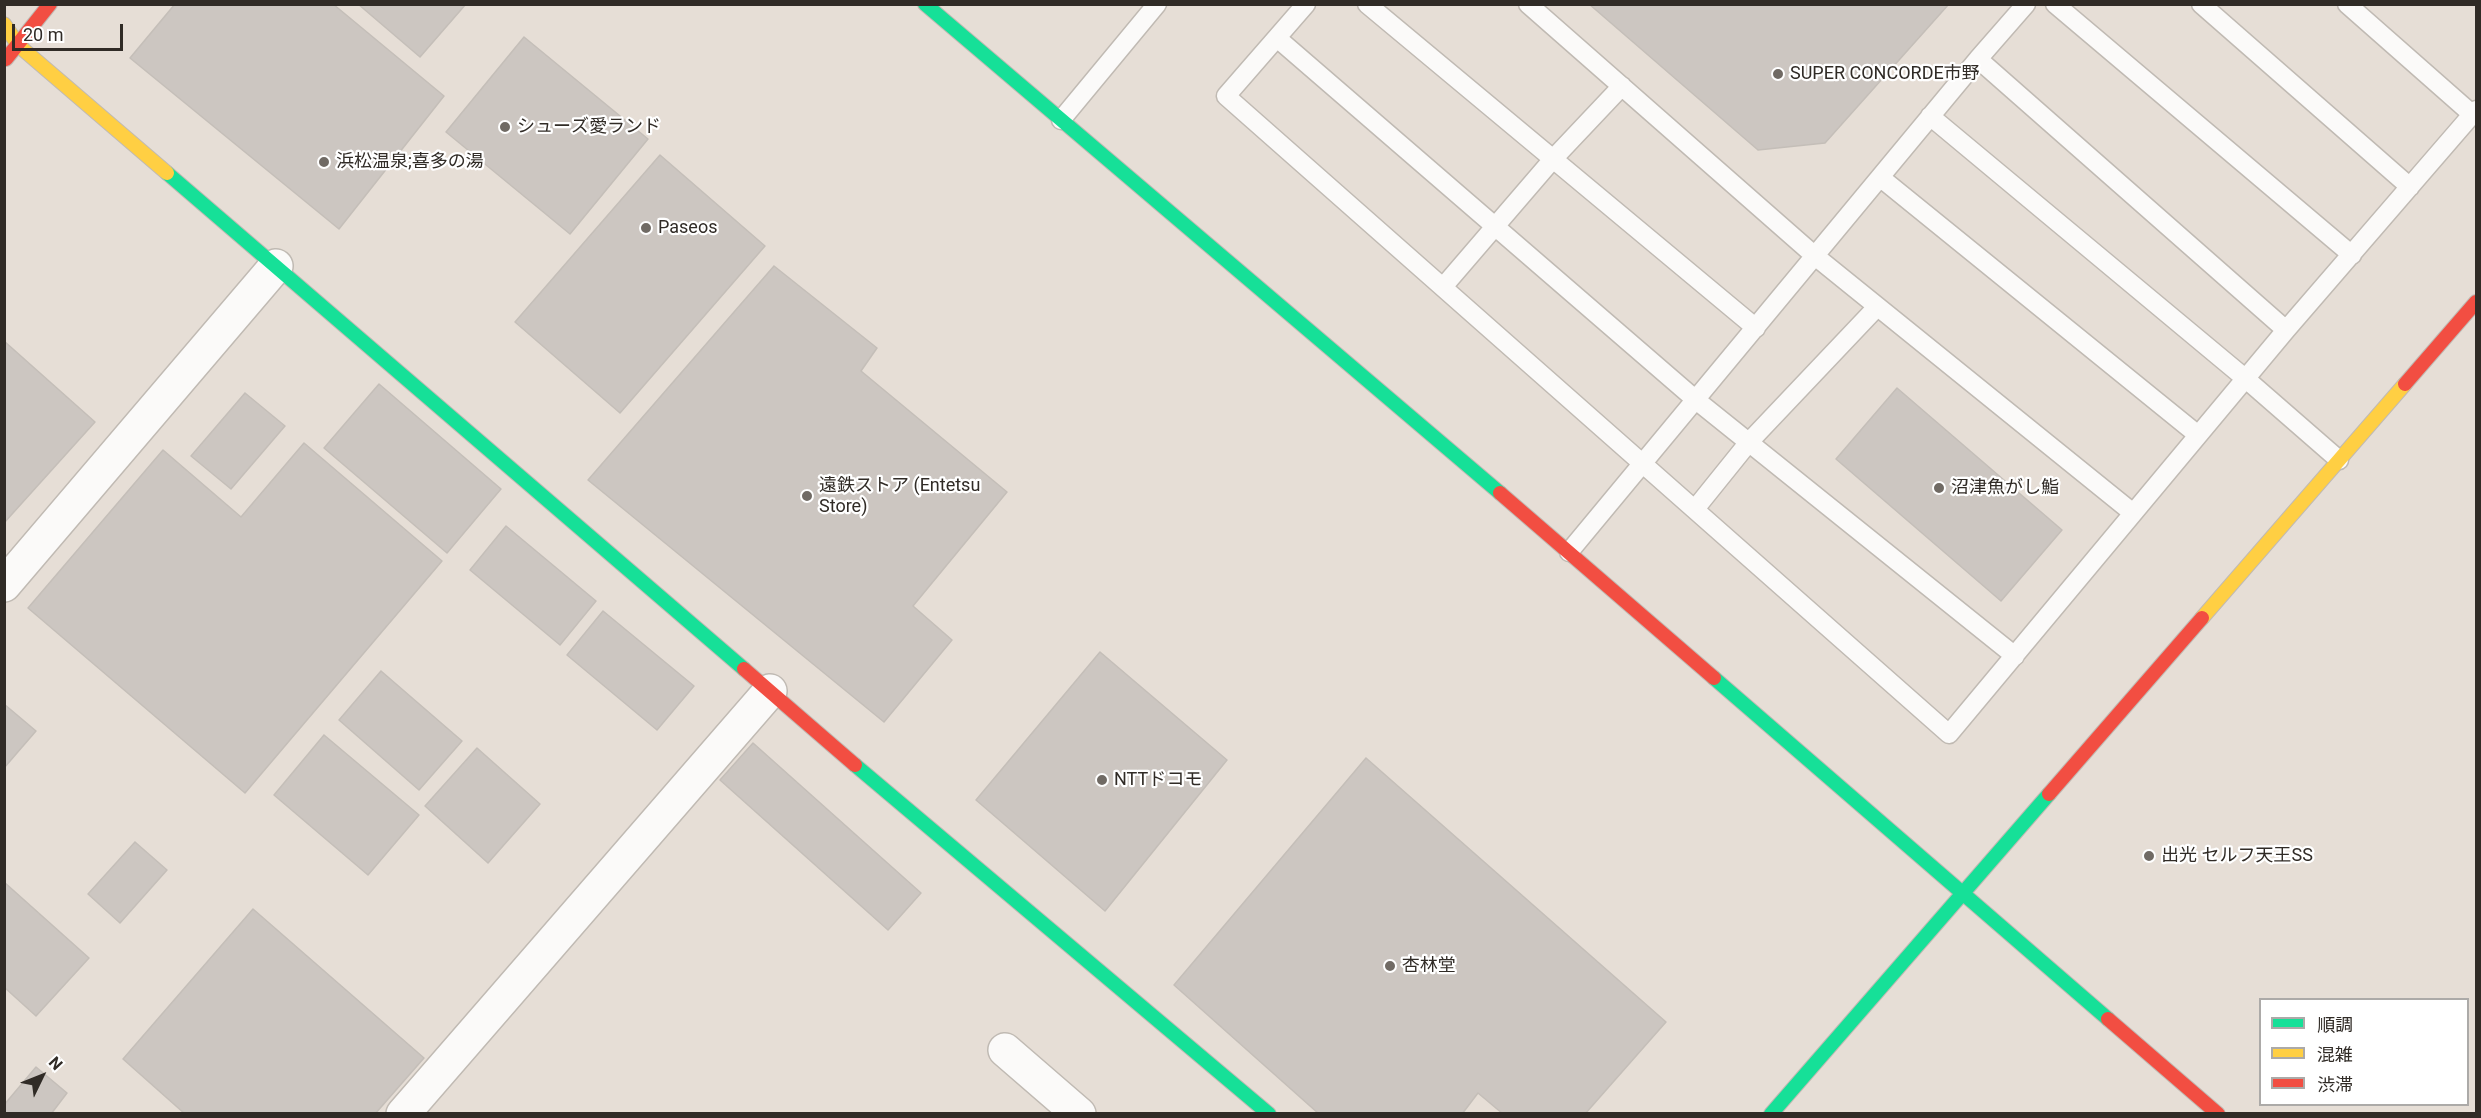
<!DOCTYPE html>
<meta charset="utf-8">
<style>
body{margin:0}
#map{position:relative;width:2481px;height:1118px;overflow:hidden;background:#e6ded6;font-family:Roboto,"Noto Sans JP",sans-serif}
canvas{display:block}
.frame{position:absolute;inset:0;border:6px solid #302b26;pointer-events:none}
.legend{position:absolute;left:2259px;top:998px;width:210px;height:108px;box-sizing:border-box;background:#fff;border:2px solid #acaaa8;margin:0;padding:8px 10px;list-style:none;font-size:18px;color:#302b26}
.legend li{display:flex;align-items:center;gap:12px;height:30px}
.legend b{width:30px;border:2px solid #acaaa8}
.north{position:absolute;left:12px;top:1046px;width:60px;height:60px;-webkit-text-stroke:4px #fff;paint-order:stroke;rotate:47deg;font-size:16px;font-weight:700;line-height:24px;text-align:center;color:#302b26}
.north::after{content:'';display:block;margin:auto;width:21px;height:27px;background:#302b26;clip-path:polygon(50% 0,100% 100%,50% 72%,0 100%)}
.scale{position:absolute;left:12px;top:24px;width:111px;height:27px;box-sizing:border-box;border:3px solid #302b26;border-top:0;padding-left:8px;font-size:18px;line-height:21px;white-space:nowrap;color:#302b26;-webkit-text-stroke:4px #fff;paint-order:stroke}
</style>
<div id="map">
<canvas width="2481" height="1118"></canvas>
<div class="frame"></div>
<ul class="legend">
<li><b style="height:8px;background:#16e098"></b>順調</li>
<li><b style="height:8px;background:#ffcf43"></b>混雑</li>
<li><b style="height:8px;background:#f24e42"></b>渋滞</li>
</ul>
<div class="north">N</div>
<div class="scale">20 m</div>
</div>
<script>
const ctx = document.querySelector('canvas').getContext('2d');
ctx.lineJoin = 'round';
function fill(path, color) {
  ctx.fillStyle = color;
  ctx.fill(path, 'evenodd');
}
function poly(rows) {
  const path = new Path2D();
  for (const r of rows) {
    path.moveTo(r[0], r[1]);
    for (let i = 2; i < r.length; i += 2) path.lineTo(r[i], r[i + 1]);
  }
  return path;
}
function stroke(path, color, width, dash) {
  ctx.strokeStyle = color;
  ctx.lineWidth = width;
  ctx.lineCap = dash ? 'butt' : 'round';
  ctx.setLineDash(dash || []);
  ctx.stroke(path);
}
function drawText(font, color, halo, rows, align = 'center') {
  ctx.font = font + ' Roboto,"Noto Sans JP",sans-serif';
  ctx.lineWidth = 4.5;
  ctx.setLineDash([]);
  ctx.textBaseline = 'middle';
  ctx.strokeStyle = halo;
  ctx.fillStyle = color;
  for (const [text, x, y, turn = 0] of rows) {
    ctx.save();
    ctx.translate(x, y);
    ctx.rotate((+turn || 0) * Math.PI / 180);
    ctx.textAlign = isNaN(turn) ? turn : align;
    if (halo) ctx.strokeText(text, 0, 0);
    ctx.fillText(text, 0, 0);
    ctx.restore();
  }
}
const building = poly([
 [175,4,333,4,444,96,339,229,130,58,175,4],
 [358,4,466,4,420,57,358,4],
 [1589,4,1949,4,1825,143,1758,150,1589,4],
 [524,37,648,139,570,234,446,132,524,37],
 [660,155,765,246,620,413,515,322,660,155],
 [774,266,877,348,861,371,1007,492,913,606,952,640,884,722,588,480,774,266],
 [4,341,95,422,4,523,4,341],
 [379,384,501,489,447,553,324,448,379,384],
 [1897,388,2062,530,2001,601,1836,459,1897,388],
 [245,393,285,426,231,489,191,456,245,393],
 [304,443,442,561,245,793,28,608,163,450,241,517,304,443],
 [506,526,596,601,560,645,470,570,506,526],
 [603,611,694,686,657,730,567,655,603,611],
 [1100,652,1227,760,1105,911,976,800,1100,652],
 [381,671,462,741,419,790,339,720,381,671],
 [4,704,36,731,4,768,4,704],
 [324,735,419,815,368,875,274,795,324,735],
 [753,743,921,893,888,930,720,780,753,743],
 [477,748,540,804,488,863,425,806,477,748],
 [1366,758,1666,1022,1585,1114,1503,1114,1478,1093,1462,1114,1319,1114,1174,985,1366,758],
 [135,842,167,870,120,923,88,894,135,842],
 [4,882,89,958,36,1016,4,987,4,882],
 [253,909,424,1058,375,1114,185,1114,123,1059,253,909],
 [36,1067,67,1093,51,1114,4,1114,4,1105,36,1067]
]);
const lane = poly([
 [1306,4,1226,96,1949,734,2286,330,2476,110],
 [1367,4,1756,328],
 [1528,4,1815,256,2133,513],
 [2055,4,2352,255],
 [2201,4,2410,187],
 [2347,4,2473,115],
 [1277,38,1696,400,2015,656],
 [1978,59,2286,330],
 [1930,116,2246,379,2339,460],
 [1061,120,1157,4],
 [1881,178,2198,435],
 [1443,287,1553,159,1622,86],
 [1695,509,1749,442,1877,307],
 [1569,552,1978,59,2026,4]
]);
const street = poly([
 [4,585,276,266],
 [1005,1050,1079,1114],
 [403,1114,770,691]
]);
const fast = poly([
 [925,4,1500,493],
 [167,173,744,669],
 [1714,678,2108,1019],
 [855,765,1269,1114],
 [1771,1114,2049,794]
]);
const slow = poly([
 [4,24,18,45,167,173],
 [2202,618,2405,384]
]);
const jam = poly([
 [6,59,50,4],
 [2405,384,2476,302],
 [1500,493,1714,678],
 [744,669,855,765],
 [2049,794,2202,618],
 [2108,1019,2218,1114]
]);
const markers = [
 [1778,74,6,"#706a64"],
 [505,127,6,"#706a64"],
 [324,162,6,"#706a64"],
 [646,228,6,"#706a64"],
 [1939,488,6,"#706a64"],
 [807,496,6,"#706a64"],
 [1102,780,6,"#706a64"],
 [2149,856,6,"#706a64"],
 [1390,966,6,"#706a64"]
];
const poiNames = [
 ["SUPER CONCORDE市野",1790,74],
 ["シューズ愛ランド",517,127],
 ["浜松温泉;喜多の湯",336,162],
 ["Paseos",658,228],
 ["遠鉄ストア (Entetsu",819,486],
 ["Store)",819,507],
 ["沼津魚がし鮨",1951,488],
 ["NTTドコモ",1114,780],
 ["出光 セルフ天王SS",2161,856],
 ["杏林堂",1402,966]
];
fill(building, '#ccc6c1');
stroke(building, '#c4beb8', 1.5);
stroke(lane, '#c0bab3', 21);
stroke(street, '#c0bab3', 36);
stroke(fast, '#c0bab3', 16);
stroke(slow, '#c0bab3', 16);
stroke(jam, '#c0bab3', 16);
stroke(lane, '#fbfaf9', 18);
stroke(street, '#fbfaf9', 33);
stroke(fast, '#16e098', 14);
stroke(slow, '#ffcf43', 14);
stroke(jam, '#f24e42', 14);
for (const [x, y, r, color] of markers) {
  const dot = new Path2D();
  dot.arc(x, y, r, 0, 2 * Math.PI);
  ctx.fillStyle = color;
  ctx.fill(dot);
  stroke(dot, '#fff', 2);
}
drawText('18px', '#302b26', '#fff', poiNames, 'left');
</script>
